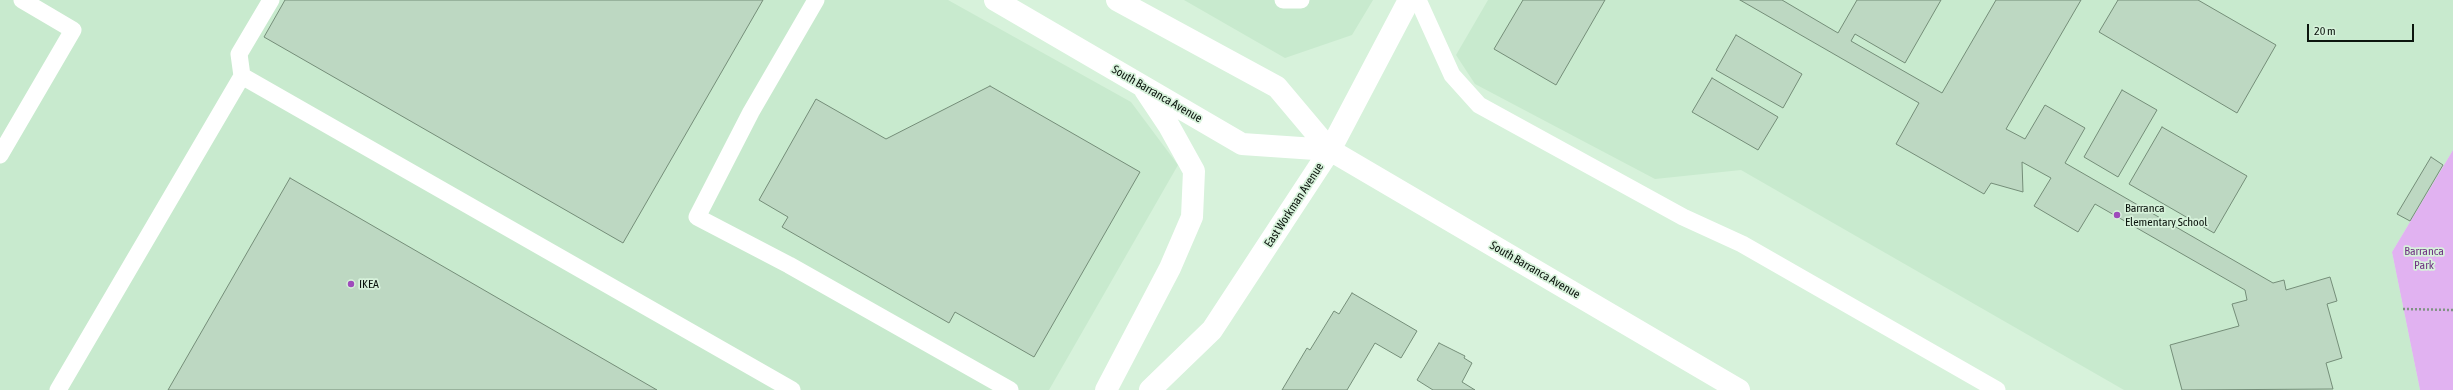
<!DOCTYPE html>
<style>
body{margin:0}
#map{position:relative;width:2453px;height:390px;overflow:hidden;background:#d7f2db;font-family:"Asap Condensed",sans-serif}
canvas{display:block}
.scale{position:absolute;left:2307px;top:24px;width:107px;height:18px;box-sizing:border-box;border:2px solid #0c150e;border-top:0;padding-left:5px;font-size:12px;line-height:14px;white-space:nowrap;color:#0c150e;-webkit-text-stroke:3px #d7f2db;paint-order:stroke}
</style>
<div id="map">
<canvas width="2453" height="390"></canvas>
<div class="scale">20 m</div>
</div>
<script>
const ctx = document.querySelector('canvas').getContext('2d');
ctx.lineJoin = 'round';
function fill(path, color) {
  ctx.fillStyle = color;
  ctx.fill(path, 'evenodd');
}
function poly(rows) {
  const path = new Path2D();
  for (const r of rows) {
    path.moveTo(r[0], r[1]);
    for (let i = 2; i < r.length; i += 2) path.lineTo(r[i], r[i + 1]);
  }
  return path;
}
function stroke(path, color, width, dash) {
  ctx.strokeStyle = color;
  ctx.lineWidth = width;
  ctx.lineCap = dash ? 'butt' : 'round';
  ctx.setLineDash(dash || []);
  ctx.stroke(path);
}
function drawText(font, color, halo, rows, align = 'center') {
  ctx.font = font + ' "Asap Condensed",sans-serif';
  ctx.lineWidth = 3.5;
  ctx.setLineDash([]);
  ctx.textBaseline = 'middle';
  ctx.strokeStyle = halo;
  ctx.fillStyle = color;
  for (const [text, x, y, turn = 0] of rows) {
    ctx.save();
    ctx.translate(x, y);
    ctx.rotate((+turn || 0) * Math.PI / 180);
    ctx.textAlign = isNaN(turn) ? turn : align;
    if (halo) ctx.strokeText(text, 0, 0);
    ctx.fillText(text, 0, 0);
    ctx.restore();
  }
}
const built = poly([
 [0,0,948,0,1131,102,1178,165,1049,390,0,390],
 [1184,0,1373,0,1352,35,1285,58],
 [1488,0,2453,0,2453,150,2392,252,2420,390,2124,390,1741,170,1655,179,1475,84,1456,55]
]);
const green = poly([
 [2453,150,2453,390,2420,390,2392,252]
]);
const building = poly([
 [285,0,763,0,623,243,264,37,285,0],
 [1523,0,1605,0,1556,85,1494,49,1523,0],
 [1740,0,1782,0,1838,33,1857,0,1941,0,1905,63,1855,34,1851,41,1942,93,1996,0,2081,0,2006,129,2025,139,2045,105,2085,128,2065,163,2273,283,2284,280,2286,290,2330,277,2337,301,2327,304,2342,358,2326,363,2333,389,2182,390,2170,345,2239,326,2232,304,2247,300,2245,290,2095,204,2078,232,2034,206,2051,178,2022,162,2023,192,1991,183,1984,194,1896,144,1919,103,1740,0],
 [2118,0,2198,0,2276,45,2237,113,2099,32,2118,0],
 [1736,35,1802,74,1783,108,1716,70,1736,35],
 [1712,78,1778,117,1758,150,1692,112,1712,78],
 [990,86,1140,172,1034,357,955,312,949,323,782,227,788,217,759,200,816,99,886,139,990,86],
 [2122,90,2157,110,2118,177,2084,157,2122,90],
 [2162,127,2247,176,2214,233,2129,184,2162,127],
 [2431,157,2443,165,2410,221,2397,214,2431,157],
 [290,178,657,390,168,390,290,178],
 [1352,293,1417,331,1401,358,1375,343,1347,390,1282,390,1307,348,1310,350,1334,311,1339,314,1352,293],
 [1439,343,1465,356,1464,358,1472,363,1462,382,1475,390,1433,390,1417,380,1439,343]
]);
const path = poly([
 [2403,309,2453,310]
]);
const lane = poly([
 [816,0,751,112,697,217,789,265,1010,390],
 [1283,0,1301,0],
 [1418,0,1452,75,1479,105,1683,217,1742,244,1997,390],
 [242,76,239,54,271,0],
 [0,155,73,30,22,0],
 [58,390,242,76,792,390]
]);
const secondary = poly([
 [995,0,1242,144,1330,150],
 [1117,0,1277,87,1330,150,1739,390],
 [1106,390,1170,268,1192,217,1194,171,1169,126,1145,90],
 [1150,390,1212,330,1330,150,1409,0]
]);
const markers = [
 [2117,215,4,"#9f4cbb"],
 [351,284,4,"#9f4cbb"]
];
const streetNames = [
 ["South Barranca Avenue",1157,94,30],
 ["East Workman Avenue",1294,205,-57],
 ["South Barranca Avenue",1535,270,30]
];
const poiNames = [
 ["Barranca",2125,208],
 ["Elementary School",2125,222],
 ["IKEA",359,284]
];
const parkNames = [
 ["Barranca",2424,251],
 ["Park",2424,265]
];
fill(built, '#c8eace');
fill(green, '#e1b2f1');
fill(building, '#bdd8c2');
stroke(building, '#758e79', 1);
stroke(path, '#809383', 2.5, [2, 2]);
stroke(lane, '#fff', 17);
stroke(secondary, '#fff', 22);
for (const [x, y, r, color] of markers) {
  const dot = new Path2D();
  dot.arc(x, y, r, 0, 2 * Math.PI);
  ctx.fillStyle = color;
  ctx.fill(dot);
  stroke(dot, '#d7f2db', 1.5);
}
drawText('12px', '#0c150e', '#d7f2db', streetNames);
drawText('12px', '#0c150e', '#d7f2db', poiNames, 'left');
drawText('12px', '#703683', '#d7f2db', parkNames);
</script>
